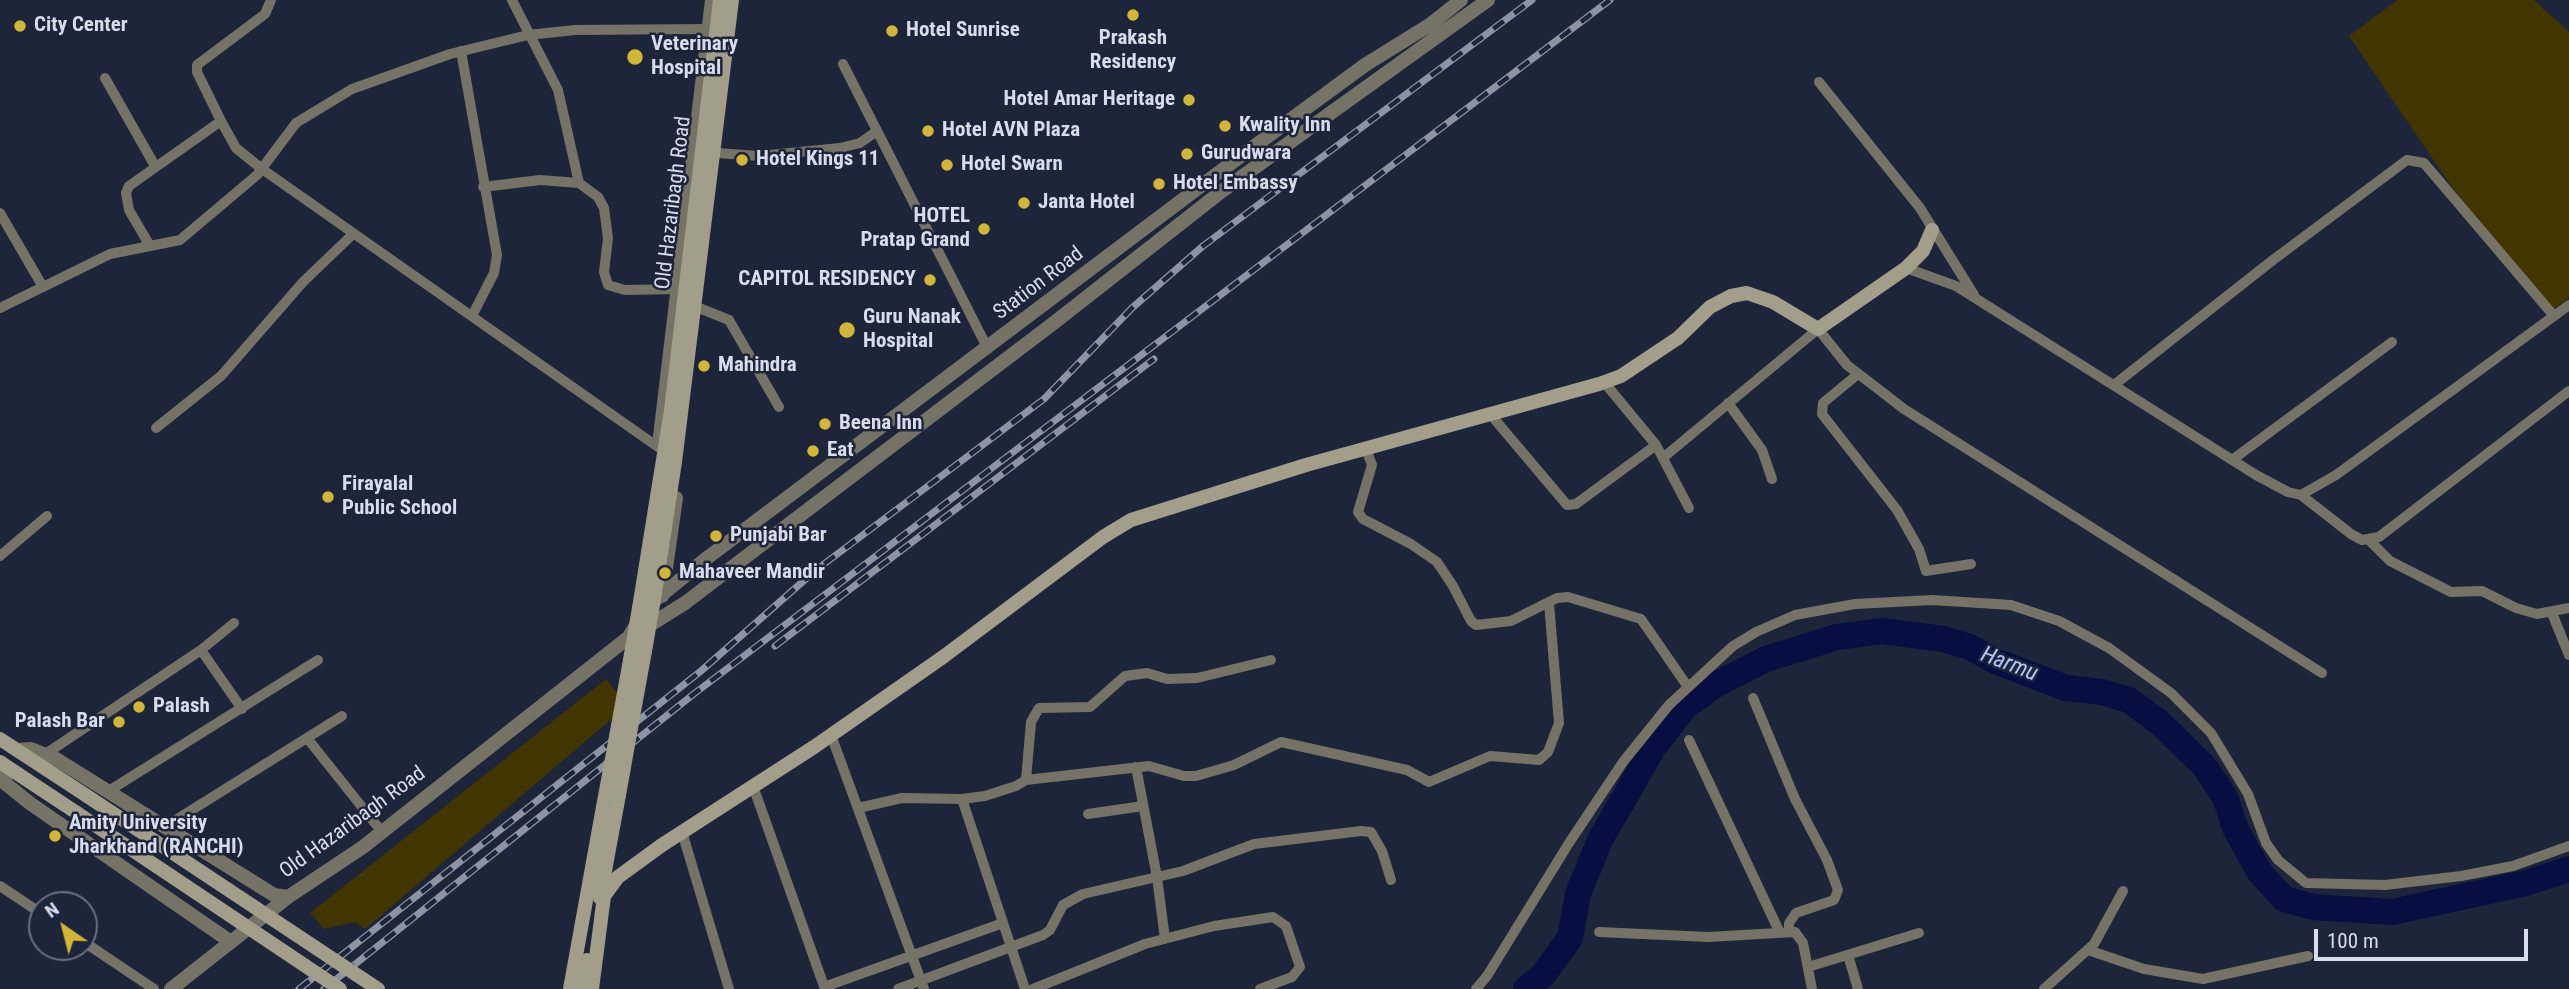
<!DOCTYPE html>
<style>
body{margin:0}
#map{position:relative;width:2569px;height:989px;overflow:hidden;background:#1d253a;font-family:"Roboto Condensed",sans-serif}
canvas{display:block}
.north{position:absolute;left:28px;top:891px;width:70px;height:70px;box-sizing:border-box;background:#1d253a;border:2px solid #676f81;border-radius:50%;rotate:325deg;font-size:19px;font-weight:700;line-height:28px;text-align:center;color:#d7ddeb}
.north::after{content:'';display:block;margin:auto;width:24px;height:32px;background:#d2b635;clip-path:polygon(50% 0,100% 100%,50% 72%,0 100%)}
.scale{position:absolute;left:2314px;top:929px;width:214px;height:32px;box-sizing:border-box;border:4px solid #d7ddeb;border-top:0;padding-left:9px;font-size:21px;line-height:24px;white-space:nowrap;color:#d7ddeb;-webkit-text-stroke:5px #1d253a;paint-order:stroke}
</style>
<div id="map">
<canvas width="2569" height="989"></canvas>
<div class="north">N</div>
<div class="scale">100 m</div>
</div>
<script>
const ctx = document.querySelector('canvas').getContext('2d');
ctx.lineJoin = 'round';
function fill(path, color) {
  ctx.fillStyle = color;
  ctx.fill(path, 'evenodd');
}
function poly(rows) {
  const path = new Path2D();
  for (const r of rows) {
    path.moveTo(r[0], r[1]);
    for (let i = 2; i < r.length; i += 2) path.lineTo(r[i], r[i + 1]);
  }
  return path;
}
function stroke(path, color, width, dash) {
  ctx.strokeStyle = color;
  ctx.lineWidth = width;
  ctx.lineCap = dash ? 'butt' : 'round';
  ctx.setLineDash(dash || []);
  ctx.stroke(path);
}
function drawText(font, color, halo, rows, align = 'center') {
  ctx.font = font + ' "Roboto Condensed",sans-serif';
  ctx.lineWidth = 5;
  ctx.setLineDash([]);
  ctx.textBaseline = 'middle';
  ctx.strokeStyle = halo;
  ctx.fillStyle = color;
  for (const [text, x, y, turn = 0] of rows) {
    ctx.save();
    ctx.translate(x, y);
    ctx.rotate((+turn || 0) * Math.PI / 180);
    ctx.textAlign = isNaN(turn) ? turn : align;
    if (halo) ctx.strokeText(text, 0, 0);
    ctx.fillText(text, 0, 0);
    ctx.restore();
  }
}
const green = poly([
 [2397,0,2534,0,2569,32,2569,297,2550,312,2452,187,2349,36],
 [606,679,628,705,365,929,355,922,324,929,310,913]
]);
const river = poly([
 [1526,989,1543,975,1570,938,1578,894,1600,840,1653,748,1685,707,1715,685,1766,659,1837,637,1883,631,1943,639,1970,647,1995,661,2066,688,2102,692,2129,700,2160,723,2204,766,2225,797,2236,830,2260,873,2284,899,2313,907,2392,912,2526,883,2569,869]
]);
const minor = poly([
 [512,0,558,90,579,183],
 [461,51,497,255,494,273,472,316],
 [843,64,988,349],
 [105,78,155,166],
 [1819,82,1920,208,1974,295],
 [221,121,197,72,197,65,265,14,271,0],
 [717,153,759,156,840,148,860,143,877,131],
 [483,187,540,180,579,183,598,197,604,208,608,238,604,272,608,285,625,290,678,289],
 [0,213,43,287],
 [150,246,129,210,126,193,129,186,221,121,236,148,262,169,658,447],
 [1906,268,1956,286,2256,475,2288,492,2301,495,2336,475,2569,305],
 [0,308,110,254,180,240,257,175,296,123,352,89,450,54,528,35,575,30,708,29],
 [699,308,729,320,779,407],
 [1858,374,1823,403,1822,414,1897,510,1919,549,1926,571,1971,564],
 [1604,382,1656,445],
 [2114,385,2273,260,2407,160,2424,163,2554,316],
 [1728,403,1762,450,1772,479],
 [1491,415,1567,505,1576,504,1656,445,1689,508],
 [156,428,221,376,303,282,352,235],
 [1366,449,1372,465,1358,512,1363,519,1411,544,1437,562,1453,586,1471,621,1476,625,1511,621,1557,598,1568,597,1641,619,1688,687],
 [1664,457,1818,329,1847,365,1904,409,2322,673],
 [2232,460,2392,342],
 [2301,495,2351,534,2362,540,2379,537,2569,391],
 [2369,540,2390,561,2451,592,2482,591,2516,608,2537,614,2569,608],
 [0,556,47,516],
 [2552,613,2569,655],
 [201,650,242,709],
 [1753,698,1795,799,1827,860,1838,890,1834,900,1796,913,1789,923,1789,930],
 [831,735,924,989],
 [307,738,382,832],
 [1689,740,1779,931],
 [44,755,201,650,234,623],
 [1136,767,1157,877,1165,939],
 [1026,780,1149,766,1184,776,1196,776,1234,765,1281,742,1407,770,1429,782,1490,756,1539,760,1548,752,1559,723,1549,603],
 [753,786,825,989],
 [107,792,318,660],
 [962,799,1025,989],
 [858,808,902,798,962,799,985,796,1016,786,1026,780,1031,722,1039,708,1090,707,1125,676,1147,673,1167,679,1197,678,1271,660],
 [1088,814,1143,806],
 [163,828,342,716],
 [682,832,729,989],
 [0,886,42,914],
 [1599,932,1708,937,1795,932,1803,943,1812,989],
 [84,942,154,989],
 [2088,950,2144,969,2203,979,2308,956],
 [1848,955,1858,989],
 [1808,967,1919,933],
 [824,987,1003,923],
 [898,989,1043,935,1050,930,1063,905,1083,894,1183,871,1254,844,1361,831,1371,832,1382,851,1391,880],
 [1033,989,1145,944,1214,926,1273,917,1286,926,1300,967,1292,977,1260,989],
 [1476,989,1487,976,1569,843,1623,762,1669,705,1733,646,1756,632,1795,615,1855,604,1932,600,2011,605,2059,621,2109,648,2171,693,2211,733,2248,794,2266,843,2278,860,2306,883,2385,885,2461,876,2513,866,2569,846],
 [2044,989,2094,944,2123,891]
]);
const tertiary = poly([
 [659,445,712,0],
 [662,596,676,498],
 [649,605,707,558,1222,170,1365,65,1431,24,1461,0],
 [642,630,685,603,1055,322,1222,191,1488,0],
 [17,750,31,749,56,759,274,895,288,897,363,847,629,637,636,625],
 [2,763,6,784,31,804,231,942],
 [171,989,288,897]
]);
const secondary = poly([
 [654,599,675,462,732,0],
 [639,608,671,410,720,0],
 [633,717,645,651],
 [618,726,630,660],
 [0,739,87,796],
 [0,762,77,813],
 [600,898,619,795],
 [570,989,603,807],
 [581,989,587,960],
 [592,989,604,896,618,877,662,845,814,747,943,657,1103,537,1131,520,1306,465,1599,384,1621,376,1678,338,1710,307,1731,296,1747,293,1773,302,1818,329,1906,268,1923,251,1932,230]
]);
const rail = poly([
 [775,646,1154,359],
 [299,989,701,671,816,570,1044,399,1132,308,1203,246,1532,0],
 [324,989,695,693,1610,0]
]);
const secondaryBridge = poly([
 [645,651,654,599],
 [630,660,639,608],
 [619,795,633,717],
 [87,796,378,989],
 [603,807,618,726],
 [77,813,340,989]
]);
const markers = [
 [1133,15,7,"#d2b635"],
 [20,26,7,"#d2b635"],
 [892,31,7,"#d2b635"],
 [635,57,9,"#d2b635"],
 [1189,100,7,"#d2b635"],
 [1225,126,7,"#d2b635"],
 [928,131,7,"#d2b635"],
 [1187,154,7,"#d2b635"],
 [742,160,7,"#d2b635"],
 [947,165,7,"#d2b635"],
 [1159,184,7,"#d2b635"],
 [1024,203,7,"#d2b635"],
 [984,229,7,"#d2b635"],
 [930,280,7,"#d2b635"],
 [847,330,9,"#d2b635"],
 [704,366,7,"#d2b635"],
 [825,424,7,"#d2b635"],
 [813,451,7,"#d2b635"],
 [328,497,7,"#d2b635"],
 [716,536,7,"#d2b635"],
 [665,573,7,"#d2b635"],
 [139,707,7,"#d2b635"],
 [119,722,7,"#d2b635"],
 [55,836,7,"#d2b635"]
];
const poiNames = [
 ["City Center",34,26],
 ["Hotel Sunrise",906,31],
 ["Prakash",1133,39,"center"],
 ["Residency",1133,63,"center"],
 ["Veterinary",651,45],
 ["Hospital",651,69],
 ["Hotel Amar Heritage",1175,100,"right"],
 ["Kwality Inn",1239,126],
 ["Hotel AVN Plaza",942,131],
 ["Gurudwara",1201,154],
 ["Hotel Kings 11",756,160],
 ["Hotel Swarn",961,165],
 ["Hotel Embassy",1173,184],
 ["Janta Hotel",1038,203],
 ["HOTEL",970,217,"right"],
 ["Pratap Grand",970,241,"right"],
 ["CAPITOL RESIDENCY",916,280,"right"],
 ["Guru Nanak",863,318],
 ["Hospital",863,342],
 ["Mahindra",718,366],
 ["Beena Inn",839,424],
 ["Eat",827,451],
 ["Firayalal",342,485],
 ["Public School",342,509],
 ["Punjabi Bar",730,536],
 ["Mahaveer Mandir",679,573],
 ["Palash",153,707],
 ["Palash Bar",105,722,"right"],
 ["Amity University",69,824],
 ["Jharkhand (RANCHI)",69,848]
];
const streetNames = [
 ["Old Hazaribagh Road",674,203,-83],
 ["Station Road",1039,284,-37],
 ["Old Hazaribagh Road",353,823,-36]
];
const waterNames = [
 ["Harmu",2009,665,21]
];
fill(green, '#413600');
stroke(river, '#070e41', 26);
stroke(minor, '#757266', 10);
stroke(tertiary, '#757266', 14);
stroke(secondary, '#a29e8a', 14);
stroke(rail, '#8d94a4', 7);
stroke(rail, '#1d253a', 4.5, [13]);
stroke(secondaryBridge, '#a29e8a', 14);
for (const [x, y, r, color] of markers) {
  const dot = new Path2D();
  dot.arc(x, y, r, 0, 2 * Math.PI);
  ctx.fillStyle = color;
  ctx.fill(dot);
  stroke(dot, '#1d253a', 2.5);
}
drawText('bold 21px', '#d7ddeb', '#1d253a', poiNames, 'left');
drawText('21px', '#d7ddeb', '#1d253a', streetNames);
drawText('italic 23px', '#b2c5f8', '#1d253a', waterNames);
</script>
